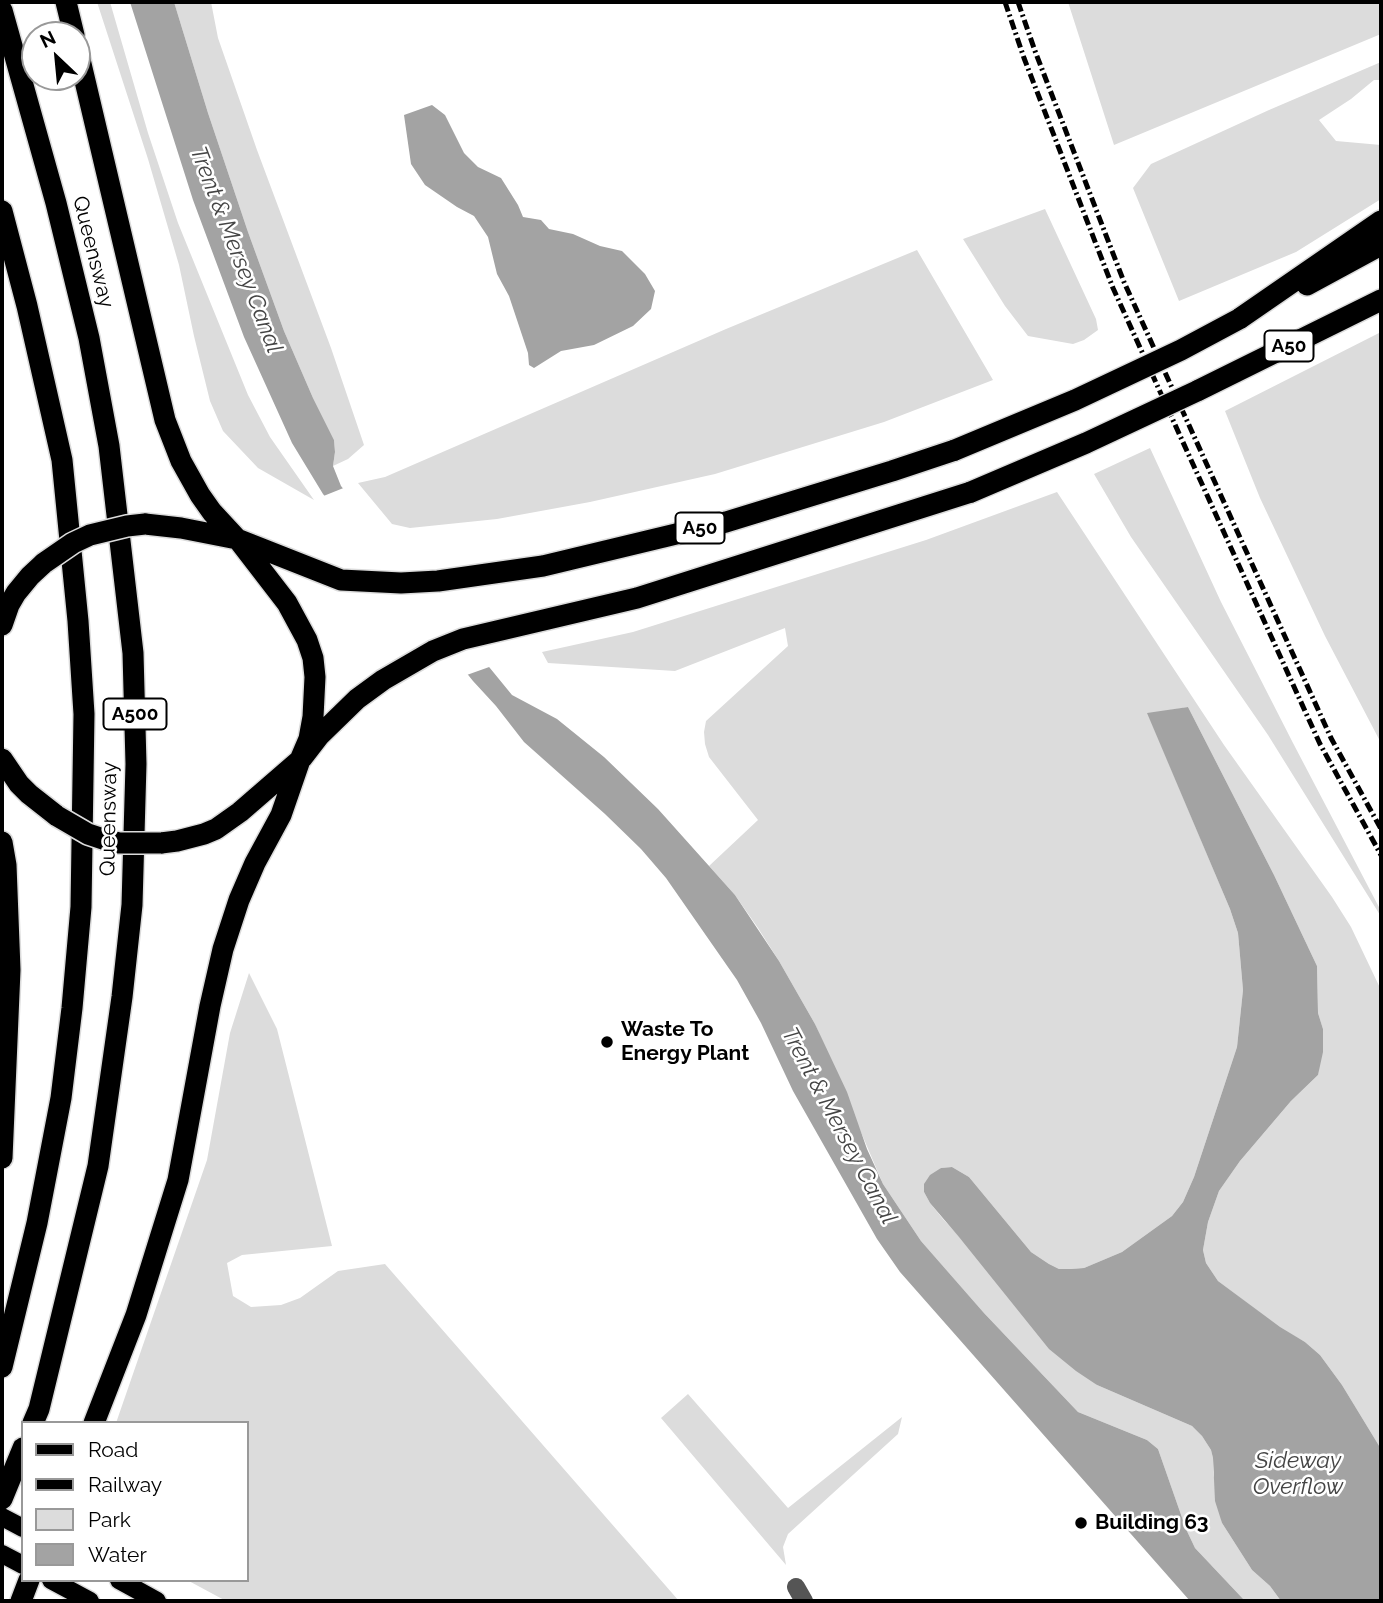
<!DOCTYPE html>
<style>
body{margin:0}
#map{position:relative;width:1383px;height:1603px;overflow:hidden;background:#fff;font-family:Raleway,sans-serif}
canvas{display:block}
.frame{position:absolute;inset:0;border:4px solid #000;pointer-events:none}
.legend{position:absolute;left:21px;top:1421px;width:228px;height:161px;box-sizing:border-box;background:#fff;border:2px solid #999;margin:0;padding:9px 12px;list-style:none;font-size:21px;color:#000}
.legend li{display:flex;align-items:center;gap:14px;height:35px}
.legend b{width:35px;border:2px solid #999}
.north{position:absolute;left:21px;top:21px;width:70px;height:70px;box-sizing:border-box;background:#fff;border:2px solid #999;border-radius:50%;rotate:334deg;font-size:19px;font-weight:700;line-height:28px;text-align:center;color:#000}
.north::after{content:'';display:block;margin:auto;width:24px;height:32px;background:#000;clip-path:polygon(50% 0,100% 100%,50% 72%,0 100%)}
</style>
<div id="map">
<canvas width="1383" height="1603"></canvas>
<div class="frame"></div>
<ul class="legend">
<li><b style="height:9px;background:#000"></b>Road</li>
<li><b style="height:9px;background:#000"></b>Railway</li>
<li><b style="height:19px;background:#dcdcdc"></b>Park</li>
<li><b style="height:19px;background:#a3a3a3"></b>Water</li>
</ul>
<div class="north">N</div>
</div>
<script>
const ctx = document.querySelector('canvas').getContext('2d');
ctx.lineJoin = 'round';
function fill(path, color) {
  ctx.fillStyle = color;
  ctx.fill(path, 'evenodd');
}
function poly(rows) {
  const path = new Path2D();
  for (const r of rows) {
    path.moveTo(r[0], r[1]);
    for (let i = 2; i < r.length; i += 2) path.lineTo(r[i], r[i + 1]);
  }
  return path;
}
function stroke(path, color, width, dash) {
  ctx.strokeStyle = color;
  ctx.lineWidth = width;
  ctx.lineCap = dash ? 'butt' : 'round';
  ctx.setLineDash(dash || []);
  ctx.stroke(path);
}
function drawText(font, color, halo, rows, align = 'center') {
  ctx.font = font + ' Raleway,sans-serif';
  ctx.lineWidth = 5;
  ctx.setLineDash([]);
  ctx.textBaseline = 'middle';
  ctx.strokeStyle = halo;
  ctx.fillStyle = color;
  for (const [text, x, y, turn = 0] of rows) {
    ctx.save();
    ctx.translate(x, y);
    ctx.rotate((+turn || 0) * Math.PI / 180);
    ctx.textAlign = isNaN(turn) ? turn : align;
    if (halo) ctx.strokeText(text, 0, 0);
    ctx.fillText(text, 0, 0);
    ctx.restore();
  }
}
const green = poly([
 [97,2,110,2,148,133,178,223,248,395,270,437,314,500,258,468,223,431,210,401,194,336,179,265,148,159],
 [174,2,211,2,218,38,257,150,331,348,364,445,348,459,333,466,335,452,334,440,313,398,284,331,248,232,208,113],
 [1068,2,1381,2,1381,34,1114,145],
 [1381,62,1381,80,1374,80,1351,99,1319,120,1336,141,1381,145,1381,199,1296,252,1179,301,1133,188,1151,164,1269,110],
 [1045,209,1096,319,1098,330,1084,340,1073,344,1028,336,1005,306,963,239],
 [917,250,993,380,884,422,715,474,590,502,497,519,410,528,392,524,358,483,385,477,726,329],
 [1381,332,1381,743,1325,636,1260,498,1225,411],
 [1150,448,1221,602,1293,743,1381,911,1381,915,1380,915,1268,735,1131,537,1094,474],
 [1057,492,1224,745,1332,897,1351,927,1381,990,1381,1449,1342,1385,1320,1355,1305,1342,1280,1328,1218,1281,1206,1263,1203,1250,1208,1222,1219,1191,1240,1161,1291,1101,1318,1075,1323,1029,1318,1013,1317,966,1274,875,1188,707,1148,714,1230,909,1238,933,1243,990,1237,1047,1194,1177,1183,1202,1172,1216,1122,1252,1084,1268,1071,1269,1059,1269,1049,1264,1031,1252,969,1177,952,1167,941,1168,924,1192,930,1203,943,1219,1097,1385,1192,1426,1202,1436,1211,1450,1213,1458,1213,1472,1222,1523,1252,1570,1270,1586,1281,1601,1245,1601,1195,1548,1186,1529,1158,1449,1147,1440,1078,1412,984,1313,921,1241,883,1184,815,1024,779,961,758,928,735,895,709,866,758,820,709,757,705,744,704,732,706,721,788,646,785,628,675,671,548,663,542,652,633,632,926,540],
 [249,973,277,1029,332,1246,242,1255,227,1263,233,1296,251,1307,281,1305,300,1298,338,1271,385,1264,679,1601,226,1601,187,1580,247,1580,247,1423,116,1423,207,1160,230,1033],
 [688,1394,788,1508,902,1417,898,1434,788,1534,783,1547,786,1565,661,1418]
]);
const water = poly([
 [130,2,174,2,208,113,248,232,284,331,313,398,334,440,335,452,333,466,341,486,512,695,557,719,604,757,658,809,735,895,779,961,815,1024,847,1092,867,1149,883,1184,921,1241,984,1313,1078,1412,1147,1440,1158,1449,1186,1529,1195,1548,1245,1601,1190,1601,900,1272,877,1239,793,1091,761,1023,737,980,666,878,641,849,605,814,524,742,496,706,473,681,323,494,292,443,244,337,193,200],
 [432,105,445,115,464,153,478,167,501,178,518,205,523,217,541,220,549,229,573,234,600,246,622,251,645,274,655,291,651,309,633,326,594,345,561,351,534,368,529,365,528,353,509,296,497,274,488,237,474,216,457,207,425,185,411,164,404,115],
 [1188,707,1274,875,1317,966,1318,1013,1323,1029,1323,1052,1318,1075,1291,1101,1240,1161,1219,1191,1208,1222,1203,1250,1206,1263,1218,1281,1280,1327,1305,1342,1320,1355,1342,1385,1381,1449,1381,1601,1281,1601,1270,1586,1252,1570,1222,1523,1215,1501,1213,1458,1211,1450,1202,1436,1192,1426,1097,1385,1076,1371,1049,1349,959,1237,930,1203,924,1192,924,1184,930,1175,941,1168,952,1167,969,1177,1031,1252,1049,1264,1059,1269,1071,1269,1084,1268,1122,1252,1172,1216,1183,1202,1194,1177,1237,1047,1243,990,1238,933,1230,909,1147,713]
]);
const pier = poly([
 [346,487,492,666,464,676,321,497]
]);
const minor = poly([
 [796,1587,804,1601]
]);
const major = poly([
 [2,1517,23,1528],
 [2,1554,23,1565],
 [51,1580,90,1601],
 [119,1580,157,1601]
]);
const highway = poly([
 [66,2,74,35],
 [2,10,56,203,89,338,109,446,133,653,136,764,132,905,122,997,98,1166,39,1409,33,1423],
 [77,47,165,420,181,461,200,495,212,512,237,539],
 [2,211,27,306,62,460,78,621,84,714,81,907,72,1008,61,1098,37,1223,2,1367],
 [1307,285,1381,245],
 [1239,319,1381,221],
 [1197,391,1381,300],
 [145,524,181,528,237,539,341,580,401,583,438,581,543,566,726,522,892,471,955,450],
 [2,625,9,605,16,593,30,576,44,563],
 [302,758,319,736,357,699,383,680,433,651,463,639,637,598,971,492],
 [2,759,19,784,29,794,57,816],
 [2,842,6,865,10,970,2,1158],
 [161,843,177,841,204,834,216,829,240,812,300,760,309,739,313,717,315,677,313,658,307,640,287,603,240,542],
 [94,1423,136,1315,178,1180,210,1006,223,949,239,900,255,863,281,815,300,760],
 [2,1499,23,1448],
 [21,1601,29,1580]
]);
const rail = poly([
 [1005,2,1024,58,1113,288,1320,744,1381,855],
 [1018,2,1035,51,1124,282,1331,738,1381,829]
]);
const highwayBridge = poly([
 [955,450,1075,400,1181,350,1239,319],
 [971,492,1086,443,1197,391],
 [44,563,73,543,90,535,127,526,145,524],
 [57,816,88,834,103,839,119,843,161,843]
]);
const markers = [
 [607,1042,7,"#000"],
 [1081,1523,7,"#000"]
];
const shields = [
 [1289,346,49],
 [700,528,49],
 [135,714,63]
];
const shieldNames = [
 ["A50",1289,346],
 ["A50",700,528],
 ["A500",135,714]
];
const streetNames = [
 ["Queensway",93,252,76],
 ["Queensway",109,819,-89]
];
const poiNames = [
 ["Waste To",621,1030],
 ["Energy Plant",621,1054],
 ["Building 63",1095,1523]
];
const waterNames = [
 ["Trent & Mersey Canal",236,250,69],
 ["Trent & Mersey Canal",839,1126,62],
 ["Sideway",1298,1461],
 ["Overflow",1298,1487]
];
fill(green, '#dcdcdc');
fill(water, '#a3a3a3');
fill(pier, '#fff');
stroke(major, '#dbdbdb', 21);
stroke(highway, '#dbdbdb', 24);
stroke(minor, '#555', 18);
stroke(major, '#000', 18);
stroke(highway, '#000', 21);
stroke(rail, '#000', 5, [10, 3.5, 2, 3.5]);
stroke(highwayBridge, '#dbdbdb', 24, []);
stroke(highwayBridge, '#000', 21);
for (const [x, y, r, color] of markers) {
  const dot = new Path2D();
  dot.arc(x, y, r, 0, 2 * Math.PI);
  ctx.fillStyle = color;
  ctx.fill(dot);
  stroke(dot, '#fff', 2.5);
}
for (const [x, y, w] of shields) {
  const box = new Path2D();
  box.roundRect(x - w / 2, y - 15.5, w, 31, 5);
  ctx.fillStyle = '#fff';
  ctx.fill(box);
  stroke(box, '#000', 2);
}
drawText('bold 19px', '#000', null, shieldNames);
drawText('21px', '#000', '#fff', streetNames);
drawText('bold 21px', '#000', '#fff', poiNames, 'left');
drawText('italic 23px', '#444', '#fff', waterNames);
</script>
